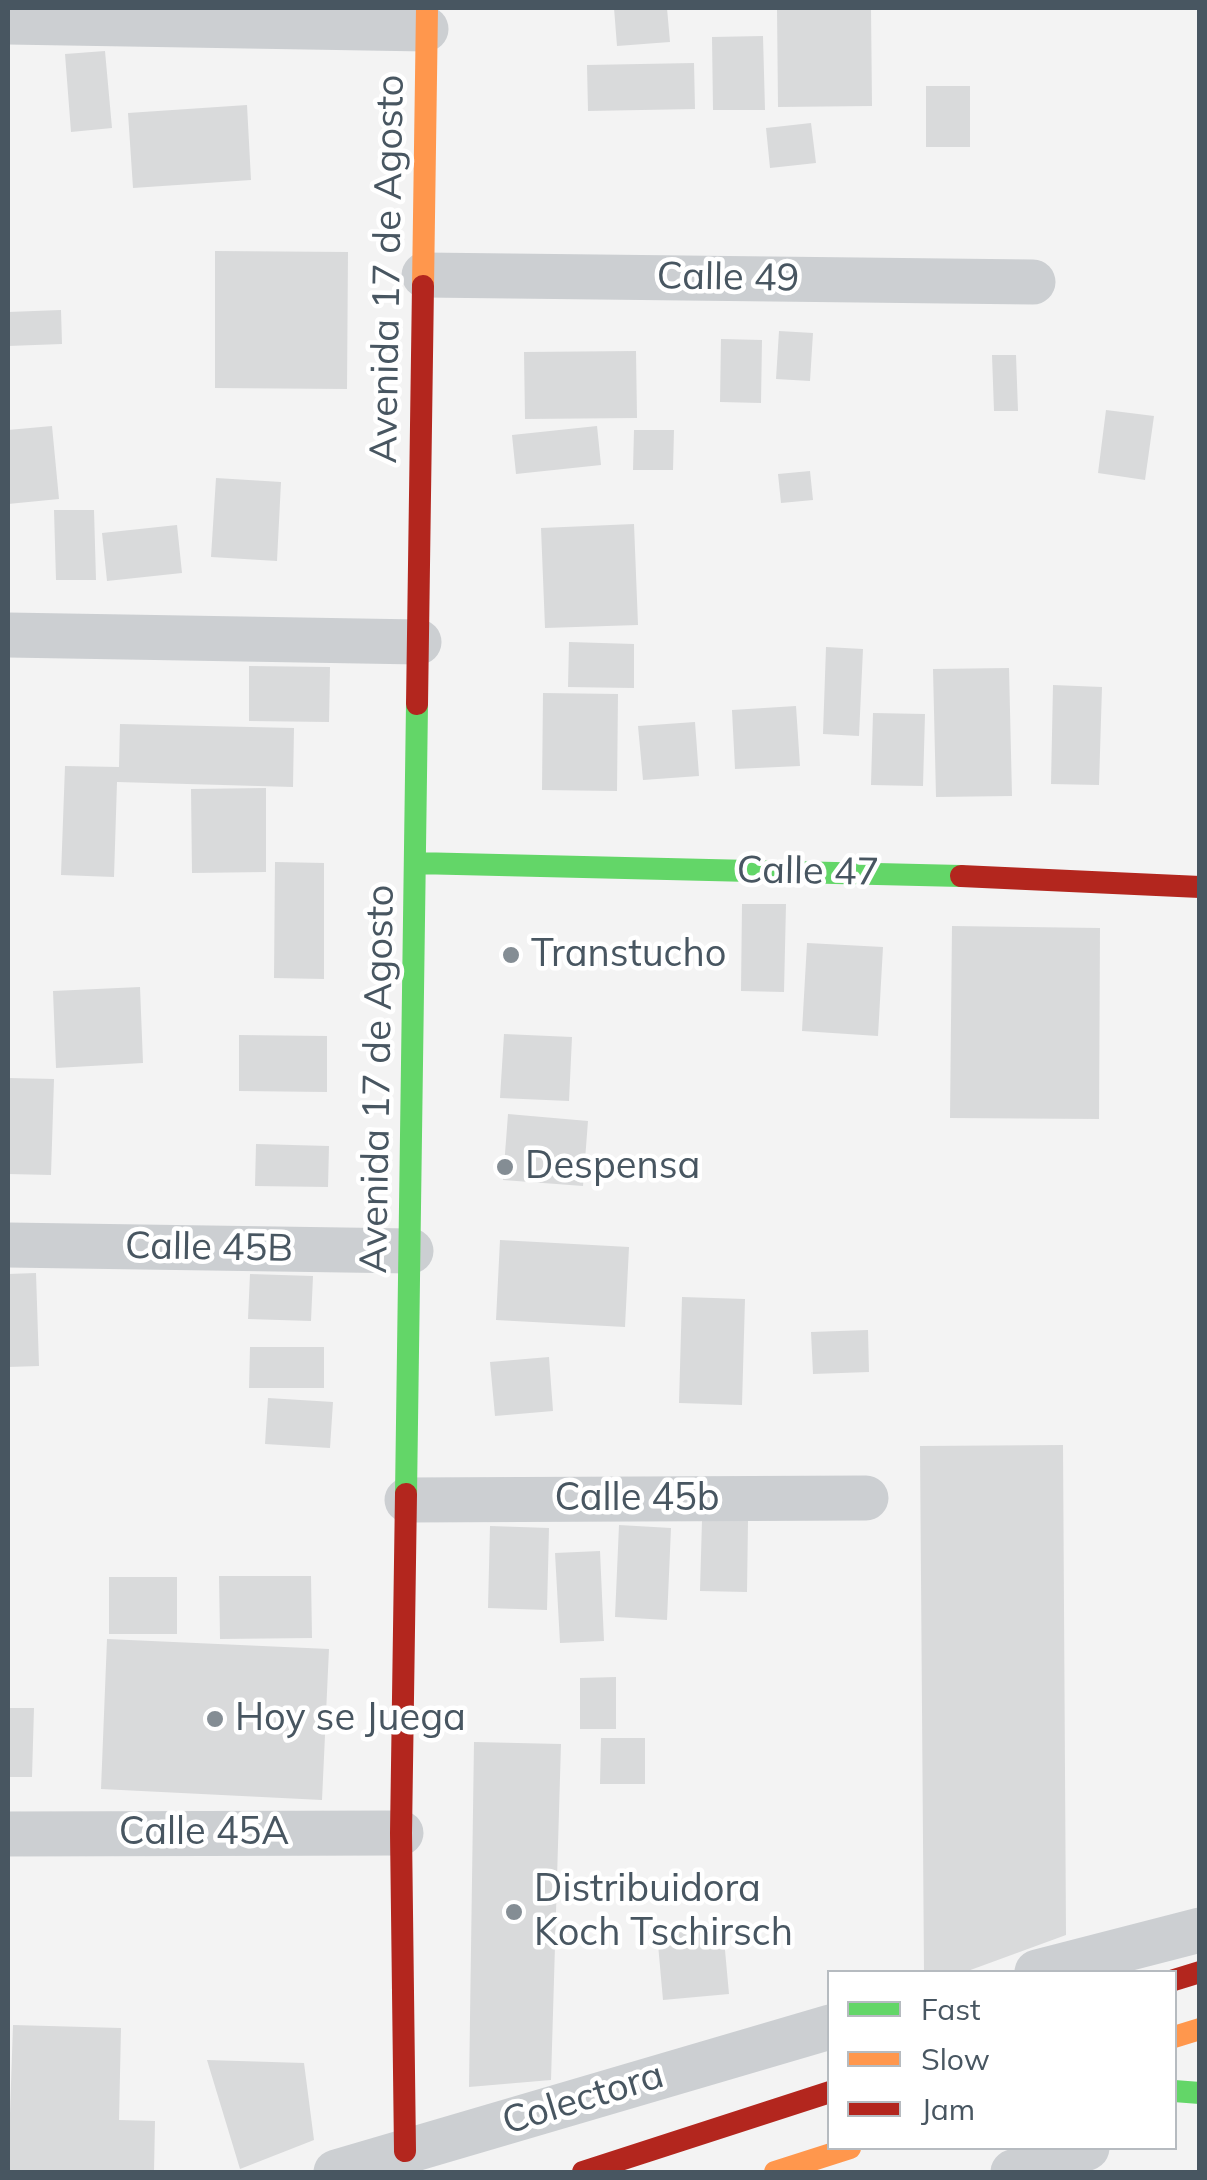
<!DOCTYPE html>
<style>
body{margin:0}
#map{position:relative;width:1207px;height:2180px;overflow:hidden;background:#f3f3f3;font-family:Mulish,sans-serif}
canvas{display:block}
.frame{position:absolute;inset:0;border:10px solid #485661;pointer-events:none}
.legend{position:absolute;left:827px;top:1970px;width:350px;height:180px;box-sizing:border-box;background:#fff;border:2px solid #b6bbc0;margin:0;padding:12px 18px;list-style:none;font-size:30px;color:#485661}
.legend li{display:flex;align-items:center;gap:20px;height:50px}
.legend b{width:50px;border:2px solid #b6bbc0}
</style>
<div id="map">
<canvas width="1207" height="2180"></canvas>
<div class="frame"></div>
<ul class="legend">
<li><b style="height:12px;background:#63d668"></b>Fast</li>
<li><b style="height:12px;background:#ff974d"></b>Slow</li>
<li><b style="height:12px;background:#b3261e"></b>Jam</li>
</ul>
</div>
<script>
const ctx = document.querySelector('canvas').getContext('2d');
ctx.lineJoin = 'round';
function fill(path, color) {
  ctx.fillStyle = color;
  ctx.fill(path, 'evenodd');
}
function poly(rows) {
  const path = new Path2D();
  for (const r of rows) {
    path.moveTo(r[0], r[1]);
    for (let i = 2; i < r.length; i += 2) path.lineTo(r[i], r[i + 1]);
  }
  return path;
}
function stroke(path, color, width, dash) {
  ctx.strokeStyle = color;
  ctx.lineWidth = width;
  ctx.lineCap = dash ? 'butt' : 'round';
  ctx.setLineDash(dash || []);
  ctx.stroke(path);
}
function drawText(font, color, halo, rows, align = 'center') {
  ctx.font = font + ' Mulish,sans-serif';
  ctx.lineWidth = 9;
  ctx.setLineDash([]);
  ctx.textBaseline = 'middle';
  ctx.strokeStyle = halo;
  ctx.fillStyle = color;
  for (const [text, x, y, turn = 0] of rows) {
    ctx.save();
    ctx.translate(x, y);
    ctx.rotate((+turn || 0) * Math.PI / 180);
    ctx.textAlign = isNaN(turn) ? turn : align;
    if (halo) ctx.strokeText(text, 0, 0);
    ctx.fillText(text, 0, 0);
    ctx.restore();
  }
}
const building = poly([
 [614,8,667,8,670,42,617,46],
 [777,8,871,8,872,106,778,107],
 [763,36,765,110,713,110,712,37],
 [105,51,112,128,71,132,65,54],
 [694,63,695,109,588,111,587,65],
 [926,86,970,86,970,147,926,147],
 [247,105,251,180,133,188,128,113],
 [811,123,816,163,770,168,766,128],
 [215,251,348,252,347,389,215,388],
 [61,310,62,344,8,346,8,312],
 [779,331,813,333,810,381,776,379],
 [721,339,762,340,761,403,720,402],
 [636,351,637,418,525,419,524,352],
 [992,355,1016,355,1018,411,994,411],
 [1106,410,1154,416,1145,480,1098,473],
 [52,426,59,499,8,504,8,430],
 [597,426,601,465,516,474,512,435],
 [634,430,674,430,673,470,633,470],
 [810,471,813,500,781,503,778,474],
 [216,478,281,482,277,561,211,557],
 [54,510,94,510,96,580,56,580],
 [634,524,638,625,545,628,541,528],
 [177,525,182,573,107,581,102,533],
 [569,642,634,644,634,688,568,687],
 [826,647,863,649,859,736,823,734],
 [249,666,330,667,329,722,249,721],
 [1009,668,1012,796,936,797,933,669],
 [1053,685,1102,687,1099,785,1051,784],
 [543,693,618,694,617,791,542,790],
 [796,706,800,766,735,769,732,710],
 [873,713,925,714,923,786,871,785],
 [695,722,699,776,643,780,638,726],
 [120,724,294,728,293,787,117,782,114,877,61,875,65,766,119,767],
 [266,788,266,872,192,873,191,789],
 [275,862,324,863,324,979,274,978],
 [742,904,786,904,784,992,741,991],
 [952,926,1100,928,1099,1119,950,1118],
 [807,943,883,947,878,1036,802,1031],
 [140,987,143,1063,56,1068,53,991],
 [504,1034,572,1037,569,1101,500,1098],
 [239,1035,327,1036,327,1092,239,1091],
 [8,1078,54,1079,51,1175,8,1174],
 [508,1114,588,1121,583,1186,503,1180],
 [256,1144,329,1146,328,1187,255,1186],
 [500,1240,629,1247,625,1327,496,1320],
 [36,1273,39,1366,8,1367,8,1274],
 [250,1274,313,1276,311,1321,248,1319],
 [682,1297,745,1299,742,1405,679,1403],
 [868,1330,869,1372,813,1374,811,1332],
 [250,1347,324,1347,324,1388,249,1388],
 [549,1357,553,1411,495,1416,490,1362],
 [268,1398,333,1402,330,1448,265,1444],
 [1063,1445,1066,1935,965,1972,924,1972,920,1446],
 [702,1520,748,1521,747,1592,700,1591],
 [619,1525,671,1528,667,1620,615,1617],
 [490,1526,549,1528,547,1610,488,1608],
 [600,1551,604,1641,560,1643,555,1553],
 [219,1576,311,1576,312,1638,220,1639],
 [109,1577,177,1577,177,1634,109,1634],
 [107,1639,329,1649,322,1800,101,1789],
 [616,1677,616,1729,580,1729,580,1678],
 [8,1708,34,1708,32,1777,8,1777],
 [601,1738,645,1738,645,1784,600,1784],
 [474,1742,561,1744,551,2080,469,2087],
 [723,1928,729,1994,663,2000,657,1933],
 [13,2025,121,2028,119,2120,155,2121,154,2172,8,2172],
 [207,2060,304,2063,314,2140,240,2169]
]);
const street = poly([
 [8,22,426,29],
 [424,275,1033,282],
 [8,635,419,642],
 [8,1245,411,1251],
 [407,1500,866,1498],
 [8,1834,401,1833],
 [1037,1972,1200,1930],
 [336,2172,830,2027],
 [1013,2172,1087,2148]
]);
const fast = poly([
 [415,863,961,876],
 [406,1494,417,704],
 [1174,2091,1200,2093]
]);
const slow = poly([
 [423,286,427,8],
 [1174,2037,1200,2029],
 [775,2172,850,2148]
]);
const jam = poly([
 [417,704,423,286],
 [961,876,1200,887],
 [1174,1980,1200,1972],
 [405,2151,401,1833,406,1494],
 [583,2172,830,2092]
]);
const markers = [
 [511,955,10,"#848d94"],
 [505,1167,10,"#848d94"],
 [215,1719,10,"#848d94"],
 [514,1912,10,"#848d94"]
];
const streetNames = [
 ["Avenida 17 de Agosto",388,269,-89],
 ["Calle 49",728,278,1],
 ["Calle 47",808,872,1],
 ["Avenida 17 de Agosto",378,1079,-89],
 ["Calle 45B",209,1248,1],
 ["Calle 45b",637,1499],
 ["Calle 45A",204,1833],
 ["Colectora",583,2099,-17]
];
const poiNames = [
 ["Transtucho",531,955],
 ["Despensa",525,1167],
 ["Hoy se Juega",235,1719],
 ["Distribuidora",534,1890],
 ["Koch Tschirsch",534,1934]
];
fill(building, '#d9dadb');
stroke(street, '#cccfd2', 45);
stroke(fast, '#63d668', 22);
stroke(slow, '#ff974d', 22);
stroke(jam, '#b3261e', 22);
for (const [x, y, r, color] of markers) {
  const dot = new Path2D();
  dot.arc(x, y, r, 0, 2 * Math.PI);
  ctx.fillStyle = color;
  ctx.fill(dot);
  stroke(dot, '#fff', 4);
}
drawText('38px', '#485661', '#fff', streetNames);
drawText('38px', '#485661', '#fff', poiNames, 'left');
</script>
